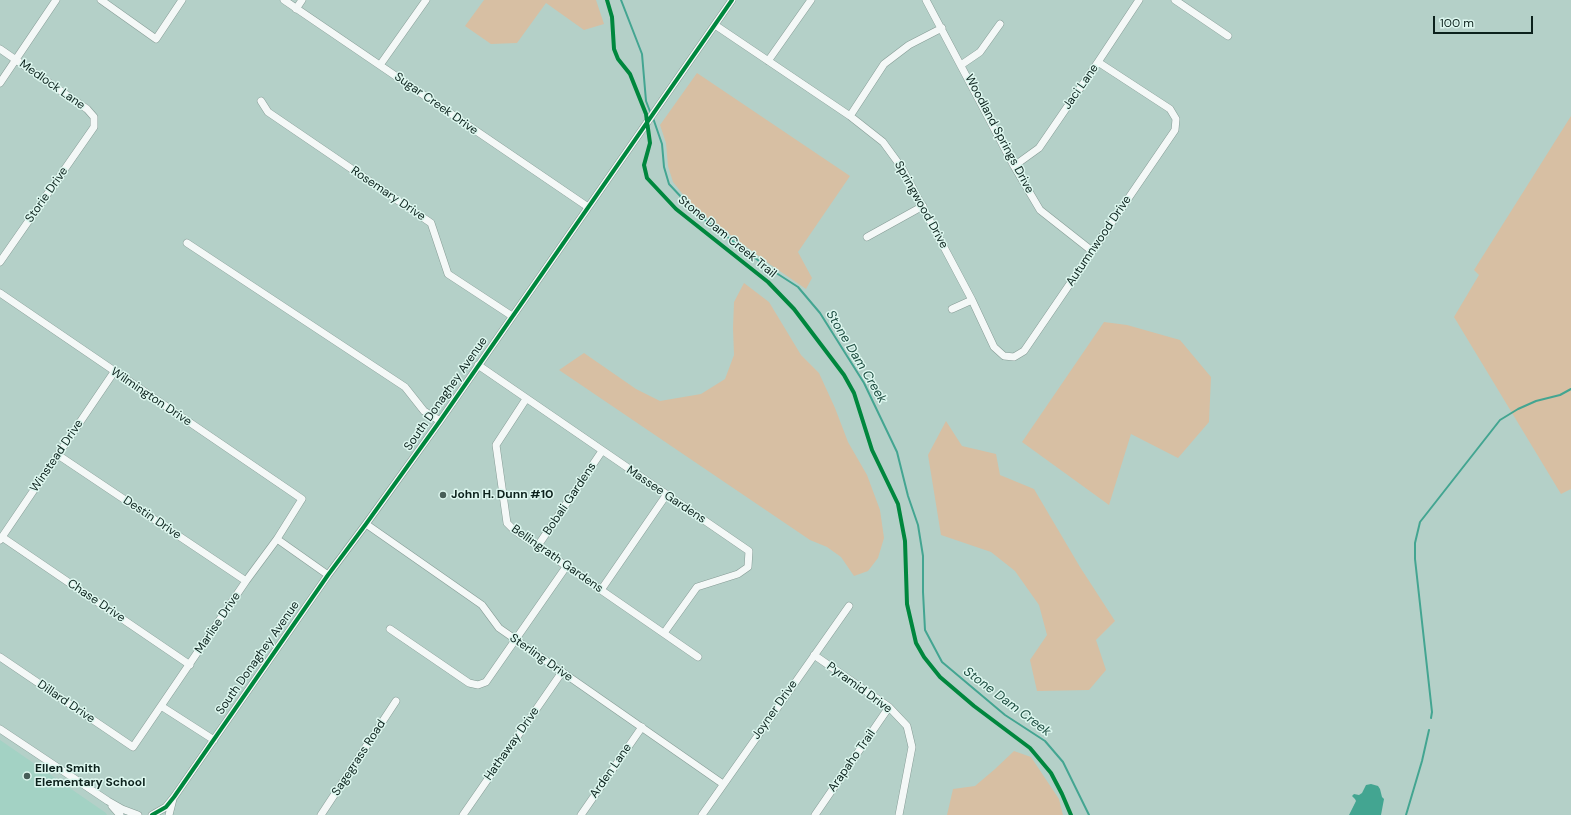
<!DOCTYPE html>
<style>
body{margin:0}
#map{position:relative;width:1571px;height:815px;overflow:hidden;background:#b4d0c8;font-family:"DM Sans",sans-serif}
canvas{display:block}
.scale{position:absolute;left:1433px;top:16px;width:100px;height:18px;box-sizing:border-box;border:2px solid #0c211c;border-top:0;padding-left:5px;font-size:12px;line-height:14px;white-space:nowrap;color:#0c211c;-webkit-text-stroke:3px #ddf7ef;paint-order:stroke}
</style>
<div id="map">
<canvas width="1571" height="815"></canvas>
<div class="scale">100 m</div>
</div>
<script>
const ctx = document.querySelector('canvas').getContext('2d');
ctx.lineJoin = 'round';
function fill(path, color) {
  ctx.fillStyle = color;
  ctx.fill(path, 'evenodd');
}
function poly(rows) {
  const path = new Path2D();
  for (const r of rows) {
    path.moveTo(r[0], r[1]);
    for (let i = 2; i < r.length; i += 2) path.lineTo(r[i], r[i + 1]);
  }
  return path;
}
function stroke(path, color, width, dash) {
  ctx.strokeStyle = color;
  ctx.lineWidth = width;
  ctx.lineCap = dash ? 'butt' : 'round';
  ctx.setLineDash(dash || []);
  ctx.stroke(path);
}
function drawText(font, color, halo, rows, align = 'center') {
  ctx.font = font + ' "DM Sans",sans-serif';
  ctx.lineWidth = 3;
  ctx.setLineDash([]);
  ctx.textBaseline = 'middle';
  ctx.strokeStyle = halo;
  ctx.fillStyle = color;
  for (const [text, x, y, turn = 0] of rows) {
    ctx.save();
    ctx.translate(x, y);
    ctx.rotate((+turn || 0) * Math.PI / 180);
    ctx.textAlign = isNaN(turn) ? turn : align;
    if (halo) ctx.strokeText(text, 0, 0);
    ctx.fillText(text, 0, 0);
    ctx.restore();
  }
}
const built = poly([
 [0,740,106,813,107,815,0,815]
]);
const green = poly([
 [484,0,596,0,604,24,584,30,546,3,517,43,491,44,465,26],
 [697,73,850,176,798,252,812,278,806,289,768,263,701,213,685,197,673,182,668,166,666,143,660,125],
 [1571,116,1571,489,1561,494,1454,317,1479,275,1474,270],
 [744,283,769,302,801,355,819,373,835,408,848,442,867,475,880,510,884,538,878,558,868,571,854,576,841,557,827,547,810,540,559,370,584,353,636,389,660,401,701,394,725,379,734,355,733,328,734,302],
 [1104,322,1127,325,1180,340,1211,377,1209,422,1178,458,1131,434,1109,505,1022,442],
 [946,421,962,446,996,454,1000,475,1034,489,1080,567,1115,621,1096,640,1106,670,1089,690,1037,691,1030,660,1047,635,1039,605,1015,571,991,552,941,535,928,455],
 [1014,751,1031,757,1059,799,1063,815,947,815,953,789,975,786,995,769]
]);
const water = poly([
 [1371,784,1378,786,1380,789,1382,797,1384,799,1381,815,1349,815,1356,801,1355,799,1352,796,1354,794,1359,795,1362,793,1366,785]
]);
const stream = poly([
 [621,0,642,54,646,101,651,114],
 [653,118,662,144,664,167,669,184,697,214,767,267,798,287,820,313,864,383,897,452,908,496,918,525,923,556,923,592,925,630,942,662,1005,715,1045,741,1063,762,1089,815],
 [1431,718,1432,712,1415,559,1415,543,1420,522,1500,420,1518,409,1536,401,1560,395,1571,389],
 [1406,815,1422,761,1429,730]
]);
const minor = poly([
 [101,0,156,39,182,0],
 [284,0,588,207],
 [926,0,1014,166,1040,210,1092,251],
 [1175,0,1228,36],
 [296,9,302,0],
 [715,25,850,116,883,142,902,168,972,300,994,347,1004,356,1014,357,1024,351,1175,130,1176,119,1170,109,1098,62],
 [0,49,87,109,94,117,94,127,0,262],
 [768,61,811,0],
 [380,65,426,0],
 [961,65,980,52,1000,24],
 [0,83,56,0],
 [261,101,268,112,431,223,448,274,512,316],
 [850,116,884,64,909,45,942,28],
 [1014,166,1039,148,1098,62,1139,0],
 [867,237,923,206],
 [187,243,405,387,424,411,440,421],
 [0,293,302,499,277,539,246,581,133,747,0,657],
 [952,309,972,300],
 [478,365,749,551,748,567,738,574,697,587,664,633],
 [526,399,496,445,507,523,514,530,698,657],
 [58,455,246,581],
 [366,524,482,605,499,628,723,784],
 [2,537,190,665],
 [277,539,328,575],
 [0,540,114,372],
 [537,547,602,451],
 [601,590,667,494],
 [390,629,469,683,478,685,486,682,566,567],
 [814,655,889,707,907,726,912,747,899,815],
 [161,706,214,740],
 [0,729,108,801,122,809,138,815],
 [112,806,120,815],
 [152,815,166,807,174,797,328,575,366,524,440,421,732,0],
 [169,815,173,799],
 [321,815,396,701],
 [463,815,562,672],
 [581,815,642,727],
 [702,815,849,606],
 [815,815,889,707]
]);
const cycleway = poly([
 [607,0,612,17,614,49,618,59,630,74,646,114,650,143,644,165,647,178,676,209,768,282,794,309,844,375,854,393,872,450,898,504,905,541,907,604,916,643,924,657,940,677,974,706,1030,748,1051,773,1062,794,1071,815],
 [152,815,166,807,174,797,328,575,366,524,440,421,732,0]
]);
const markers = [
 [443,495,4,"#475e58"],
 [27,776,4,"#475e58"]
];
const streetNames = [
 ["Medlock Lane",52,85,35],
 ["Jaci Lane",1081,87,-55],
 ["Sugar Creek Drive",436,104,35],
 ["Woodland Springs Drive",999,134,62],
 ["Rosemary Drive",388,194,34],
 ["Storie Drive",47,195,-55],
 ["Springwood Drive",921,205,61],
 ["Stone Dam Creek Trail",727,237,39],
 ["Autumnwood Drive",1099,241,-56],
 ["South Donaghey Avenue",446,394,-55],
 ["Wilmington Drive",151,397,34],
 ["Winstead Drive",57,456,-56],
 ["Massee Gardens",666,495,34],
 ["Bobali Gardens",570,499,-56],
 ["Destin Drive",152,518,34],
 ["Bellingrath Gardens",557,559,35],
 ["Chase Drive",96,601,34],
 ["Marlise Drive",218,623,-56],
 ["South Donaghey Avenue",258,658,-55],
 ["Sterling Drive",541,658,35],
 ["Pyramid Drive",859,688,36],
 ["Dillard Drive",66,702,34],
 ["Joyner Drive",775,710,-55],
 ["Hathaway Drive",512,744,-55],
 ["Sagegrass Road",359,758,-57],
 ["Arapaho Trail",852,761,-55],
 ["Arden Lane",611,771,-55]
];
const poiNames = [
 ["John H. Dunn #10",451,495],
 ["Ellen Smith",35,769],
 ["Elementary School",35,783]
];
const waterNames = [
 ["Stone Dam Creek",856,357,59],
 ["Stone Dam Creek",1007,702,37]
];
fill(built, '#a3d2c4');
fill(green, '#d7bfa3');
fill(water, '#43a591');
stroke(stream, '#43a591', 2);
stroke(minor, '#859b95', 8);
stroke(minor, '#f4f8f7', 7);
stroke(cycleway, '#00873e', 4);
for (const [x, y, r, color] of markers) {
  const dot = new Path2D();
  dot.arc(x, y, r, 0, 2 * Math.PI);
  ctx.fillStyle = color;
  ctx.fill(dot);
  stroke(dot, '#ddf7ef', 1.5);
}
drawText('12px', '#0c211c', '#ddf7ef', streetNames);
drawText('bold 12px', '#0c211c', '#ddf7ef', poiNames, 'left');
drawText('italic 13px', '#1e4d41', '#ddf7ef', waterNames);
</script>
